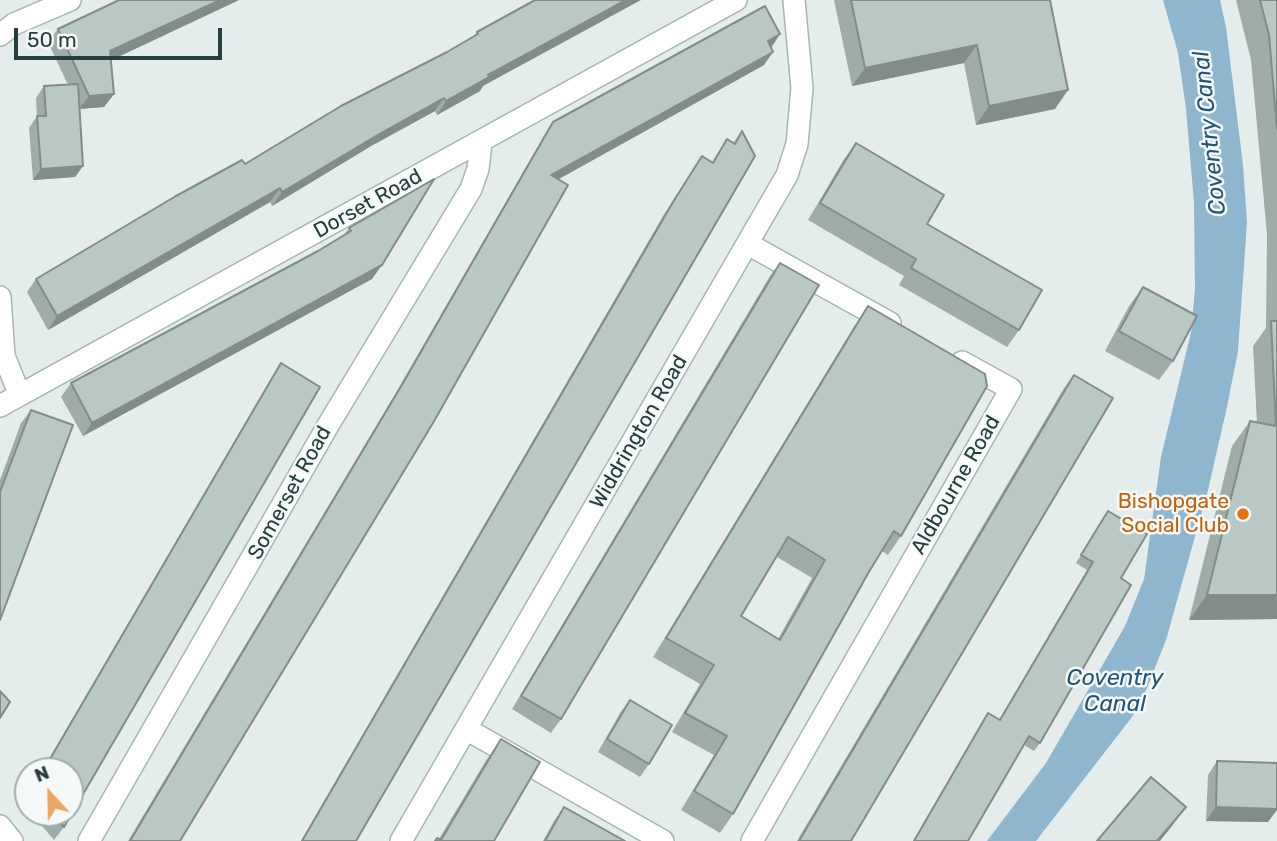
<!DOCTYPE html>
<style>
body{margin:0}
#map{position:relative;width:1277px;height:841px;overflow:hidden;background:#e4edeb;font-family:Rubik,sans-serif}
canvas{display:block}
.north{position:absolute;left:14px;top:757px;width:70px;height:70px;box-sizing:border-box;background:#f5f9f8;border:2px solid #a1aead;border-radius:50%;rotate:338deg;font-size:19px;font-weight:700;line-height:28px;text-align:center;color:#243e3d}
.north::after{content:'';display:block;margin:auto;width:24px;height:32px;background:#eca663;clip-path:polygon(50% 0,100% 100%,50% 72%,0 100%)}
.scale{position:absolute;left:14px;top:28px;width:208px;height:32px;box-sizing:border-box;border:4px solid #243e3d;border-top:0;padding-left:9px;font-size:21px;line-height:24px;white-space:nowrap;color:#243e3d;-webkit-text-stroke:5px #f5f9f8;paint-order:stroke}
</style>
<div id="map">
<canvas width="1277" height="841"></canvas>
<div class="north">N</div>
<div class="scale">50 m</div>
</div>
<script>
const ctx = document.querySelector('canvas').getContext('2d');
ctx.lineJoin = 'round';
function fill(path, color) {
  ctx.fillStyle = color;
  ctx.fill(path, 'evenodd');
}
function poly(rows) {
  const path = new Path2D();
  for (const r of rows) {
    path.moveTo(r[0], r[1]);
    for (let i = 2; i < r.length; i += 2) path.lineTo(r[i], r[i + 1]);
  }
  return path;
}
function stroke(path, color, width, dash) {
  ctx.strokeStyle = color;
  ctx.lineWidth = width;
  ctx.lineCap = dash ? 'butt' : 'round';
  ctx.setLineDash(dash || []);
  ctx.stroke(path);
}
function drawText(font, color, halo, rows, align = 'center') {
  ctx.font = font + ' Rubik,sans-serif';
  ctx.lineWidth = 5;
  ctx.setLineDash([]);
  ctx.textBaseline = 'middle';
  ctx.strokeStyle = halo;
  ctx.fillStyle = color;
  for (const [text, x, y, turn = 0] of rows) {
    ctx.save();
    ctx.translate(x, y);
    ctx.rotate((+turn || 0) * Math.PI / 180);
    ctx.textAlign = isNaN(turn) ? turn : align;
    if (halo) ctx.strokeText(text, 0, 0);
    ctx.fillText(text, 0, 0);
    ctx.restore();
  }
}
const water = poly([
 [1163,0,1220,0,1226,27,1243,165,1247,222,1238,351,1227,407,1208,490,1166,640,1147,688,1132,717,1036,841,987,841,1046,763,1125,626,1144,579,1161,457,1191,332,1195,289,1194,203,1186,109,1178,53]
]);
const minor = poly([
 [0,35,14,24,70,0],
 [748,244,890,323],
 [0,297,4,356,19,393],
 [0,406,736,0],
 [466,729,663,841],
 [0,826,12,841],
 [89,841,330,422,471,189,478,169,481,143],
 [401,841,787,175,797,144,802,88,794,0],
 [752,841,1011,389,962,362]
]);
const wall = poly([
 [239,0,111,60,114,94,104,107,79,109,83,166,75,177,33,180,29,128,37,116,36,98,44,86,68,85,48,42,58,29],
 [535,0,480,91,437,115,435,111,371,146,272,206,270,202,48,330,27,292,36,279,447,52,473,37,477,32],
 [834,0,1050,0,1055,109,976,125,964,63,852,86],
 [1236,0,1277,0,1277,619,1189,620,1232,446,1250,421,1257,423,1253,346,1266,328,1267,235,1251,60],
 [771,48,764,65,558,179,180,841,128,841,394,396,544,136,553,122],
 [742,131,356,841,301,841,663,216,702,156,712,162,727,139,733,143],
 [856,143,1019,330,1007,347,899,285,904,276,808,220,844,159],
 [349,228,372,279,83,436,61,397,71,383,318,251,343,236],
 [780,263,561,719,551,733,512,709,770,276],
 [1143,287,1173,361,1159,380,1105,351,1129,306],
 [868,306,901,536,888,555,882,551,870,570,733,814,720,833,681,810,714,755,672,732,700,684,653,657,855,325],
 [777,557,812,578,778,639,741,616],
 [281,363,64,827,54,840,31,813,70,813,70,771,42,771,272,377],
 [1074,375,851,841,797,841,1064,388],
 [31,410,0,620,0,480,21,423],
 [1108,511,1121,578,1040,743,1034,751,1024,745,968,841,913,841,988,713,999,720,1087,570,1076,563],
 [630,700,649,764,640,777,598,752,620,713],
 [501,739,494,841,434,841,439,839,485,762],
 [1217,761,1268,822,1206,821,1208,775],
 [28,795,28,809,23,803],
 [564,807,625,841,543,841,554,821]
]);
const shadedWall = poly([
 [220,0,239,0,101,65,110,51],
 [626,0,641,0,483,86,480,91,437,115,446,101,488,75],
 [780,34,771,48,768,41],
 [977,45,964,63,852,86,865,68],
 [773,52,764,65,541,189,551,175],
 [1068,90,1055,109,976,125,989,106],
 [114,94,104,107,79,109,89,96],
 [444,98,435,111,371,146,272,206,282,192,381,133],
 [83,166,75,177,33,180,41,169],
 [280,188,270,202,48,330,57,316],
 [382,265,372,279,83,436,92,423],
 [1207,595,1277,595,1277,619,1189,620],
 [1186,807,1172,826,1160,841,1157,841],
 [1216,807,1277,809,1277,810,1268,822,1206,821]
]);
const building = poly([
 [119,0,220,0,110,51,114,94,89,96,58,29,119,0],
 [535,0,626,0,488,75,489,77,446,101,444,98,381,133,282,192,280,188,57,316,36,279,176,196,242,160,245,164,341,106,447,52,478,34,477,32,535,0],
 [851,0,1050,0,1068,90,989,106,977,45,865,68,851,0],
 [1260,0,1277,0,1277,129,1269,35,1260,0],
 [765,6,780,34,768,41,773,52,551,175,568,185,433,423,180,841,130,841,403,383,553,122,765,6],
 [78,84,83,166,41,169,37,116,46,116,44,86,78,84],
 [742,131,755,156,356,841,302,841,673,202,702,156,713,163,727,139,735,144,742,131],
 [856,143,944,195,927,224,1042,290,1019,330,911,268,916,259,820,203,856,143],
 [434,179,382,265,92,423,71,383,318,251,351,231,349,228,434,179],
 [780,263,819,285,561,719,521,696,780,263],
 [1143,287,1197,316,1173,361,1119,331,1143,287],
 [868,306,985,374,987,386,901,536,894,531,870,570,733,814,694,791,727,736,685,713,714,665,666,638,868,306],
 [788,537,825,560,780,640,741,616,788,537],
 [1271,321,1277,321,1277,595,1207,595,1250,421,1276,426,1271,321],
 [281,363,320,387,64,827,52,813,70,813,70,771,43,771,281,363],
 [1074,375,1113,398,851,841,799,841,1074,375],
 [31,410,73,425,0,620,0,492,31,410],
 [1108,511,1147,534,1121,578,1131,585,1040,743,1029,736,968,841,914,841,988,713,1000,720,1093,562,1081,555,1108,511],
 [0,691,10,702,0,718,0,691],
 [630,700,672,725,649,764,607,739,630,700],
 [501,739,540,762,494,841,435,841,437,838,441,840,501,739],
 [1217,761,1277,763,1277,809,1216,807,1217,761],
 [1151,777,1186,807,1157,841,1097,841,1151,777],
 [564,807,625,841,545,841,564,807]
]);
const markers = [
 [1243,514,7,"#e8710a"]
];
const streetNames = [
 ["Dorset Road",368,204,-29],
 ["Widdrington Road",639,432,-60],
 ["Aldbourne Road",956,485,-60],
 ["Somerset Road",290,493,-61]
];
const foodNames = [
 ["Bishopgate",1229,502],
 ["Social Club",1229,526]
];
const waterNames = [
 ["Coventry Canal",1210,133,-96],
 ["Coventry",1115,678],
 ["Canal",1115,704]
];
fill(water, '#8fb6cf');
stroke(minor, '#a7b5b3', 24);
stroke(minor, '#fff', 21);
fill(wall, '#9faca9');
fill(shadedWall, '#828c8a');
fill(building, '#b9c8c5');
stroke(building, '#828c8a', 2);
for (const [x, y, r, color] of markers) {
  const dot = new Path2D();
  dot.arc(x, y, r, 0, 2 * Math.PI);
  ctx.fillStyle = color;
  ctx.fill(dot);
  stroke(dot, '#f5f9f8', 2.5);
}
drawText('21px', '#243e3d', '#f5f9f8', streetNames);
drawText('21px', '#c56008', '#f5f9f8', foodNames, 'right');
drawText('italic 23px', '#205478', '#f5f9f8', waterNames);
</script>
